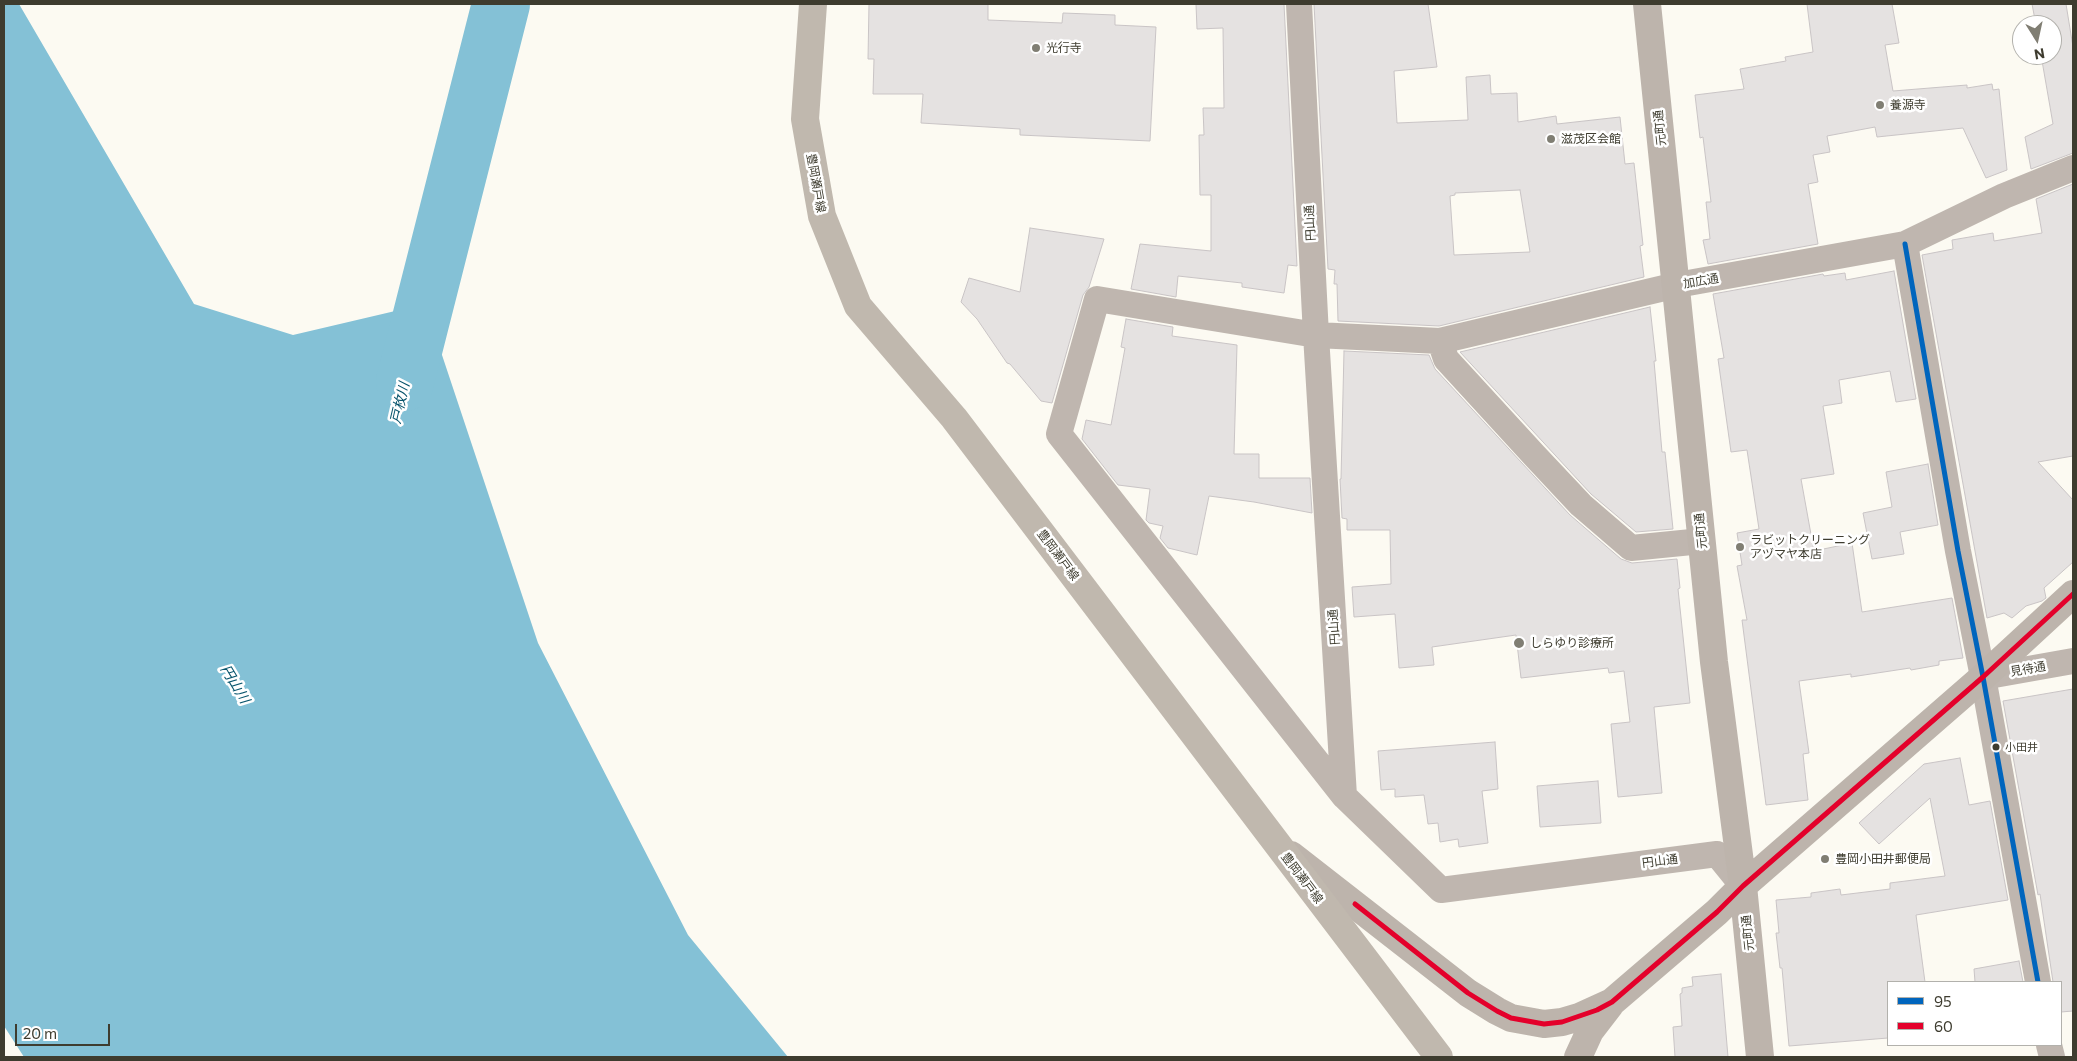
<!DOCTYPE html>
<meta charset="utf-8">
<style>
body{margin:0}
#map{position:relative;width:2077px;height:1061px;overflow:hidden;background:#fcfaf2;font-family:Commissioner,sans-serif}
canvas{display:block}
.frame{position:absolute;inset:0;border:5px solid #3e3c2f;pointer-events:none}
.legend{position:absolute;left:1887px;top:981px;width:175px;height:65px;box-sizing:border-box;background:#fff;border:1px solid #b2b1ac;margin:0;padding:6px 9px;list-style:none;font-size:15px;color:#3e3c2f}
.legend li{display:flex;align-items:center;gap:10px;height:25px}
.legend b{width:25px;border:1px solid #b2b1ac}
.north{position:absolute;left:2012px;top:15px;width:50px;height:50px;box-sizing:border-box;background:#fff;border:1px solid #b2b1ac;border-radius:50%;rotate:170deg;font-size:14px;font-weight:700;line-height:20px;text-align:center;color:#3e3c2f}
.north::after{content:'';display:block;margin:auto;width:18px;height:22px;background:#807e73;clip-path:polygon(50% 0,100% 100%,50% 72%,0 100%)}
.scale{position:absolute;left:15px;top:1024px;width:95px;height:22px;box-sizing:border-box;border:2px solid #3e3c2f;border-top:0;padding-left:6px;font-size:15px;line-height:18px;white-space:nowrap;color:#3e3c2f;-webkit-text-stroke:4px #fff;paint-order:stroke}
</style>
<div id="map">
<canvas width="2077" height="1061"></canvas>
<div class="frame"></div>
<ul class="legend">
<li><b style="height:6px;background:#0065bd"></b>95</li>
<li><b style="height:6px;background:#e4002b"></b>60</li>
</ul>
<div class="north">N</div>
<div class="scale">20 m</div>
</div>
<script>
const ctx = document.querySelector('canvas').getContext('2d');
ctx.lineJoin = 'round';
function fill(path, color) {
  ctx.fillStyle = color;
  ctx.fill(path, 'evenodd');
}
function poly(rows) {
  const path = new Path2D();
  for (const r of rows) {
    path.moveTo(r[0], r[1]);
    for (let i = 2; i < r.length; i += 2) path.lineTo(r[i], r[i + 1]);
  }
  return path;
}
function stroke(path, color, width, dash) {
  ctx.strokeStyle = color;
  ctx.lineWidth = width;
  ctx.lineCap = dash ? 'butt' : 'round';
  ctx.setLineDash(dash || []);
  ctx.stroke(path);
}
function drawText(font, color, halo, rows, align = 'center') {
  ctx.font = font + ' Commissioner,"Noto Sans JP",sans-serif';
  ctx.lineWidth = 5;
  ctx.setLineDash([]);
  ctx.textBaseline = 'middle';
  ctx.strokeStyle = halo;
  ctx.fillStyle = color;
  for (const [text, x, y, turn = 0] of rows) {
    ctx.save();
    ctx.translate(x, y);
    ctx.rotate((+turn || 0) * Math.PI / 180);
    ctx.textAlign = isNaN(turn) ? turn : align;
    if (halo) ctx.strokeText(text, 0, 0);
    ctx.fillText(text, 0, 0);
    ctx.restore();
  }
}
const water = poly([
 [4,4,19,4,194,304,293,335,425,304,538,643,688,935,788,1057,24,1057,4,1026]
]);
const river = poly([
 [405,382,501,4]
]);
const building = poly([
 [869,4,988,4,988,20,1062,23,1063,13,1115,15,1115,25,1156,27,1150,141,1020,135,1020,129,921,123,923,94,873,94,874,59,868,59,869,4],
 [1196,4,1284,4,1297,266,1288,265,1284,293,1242,287,1242,283,1178,276,1176,297,1131,289,1140,244,1211,251,1211,195,1200,195,1199,135,1204,135,1203,108,1224,108,1223,28,1197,29,1196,4],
 [1314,4,1428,4,1437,67,1394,71,1397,123,1468,120,1466,77,1490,75,1491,94,1517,93,1518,122,1556,116,1557,124,1620,117,1625,164,1634,163,1643,245,1640,246,1644,277,1439,326,1338,321,1337,284,1334,284,1335,270,1328,269,1314,4],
 [1520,190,1530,252,1454,255,1450,196,1455,195,1455,193,1520,190],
 [1807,4,1892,4,1899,43,1885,45,1893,91,1967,85,1967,88,1992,84,1993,90,1999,89,2007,170,1986,178,1963,128,1877,137,1875,127,1827,136,1830,152,1813,155,1818,182,1808,184,1818,244,1708,264,1703,240,1710,239,1706,202,1711,202,1703,137,1700,138,1695,95,1744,89,1740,69,1786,61,1785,57,1813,52,1807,4],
 [2032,4,2066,4,2073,47,2073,153,2031,169,2025,137,2053,124,2041,55,2052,55,2052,25,2036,25,2032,4],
 [2073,184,2073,456,2038,462,2073,500,2073,562,2044,588,2046,598,2042,601,2026,606,2012,618,2004,613,1987,618,1922,255,1953,249,1952,240,1993,233,1994,241,2042,233,2036,199,2073,184],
 [1030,228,1104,239,1089,287,1083,295,1052,403,1041,401,1010,364,1007,363,977,319,961,302,969,278,1020,292,1030,228],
 [1894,271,1916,399,1896,402,1890,371,1839,380,1842,403,1823,406,1834,474,1801,479,1814,551,1852,543,1862,612,1952,598,1963,658,1939,661,1939,665,1911,670,1910,668,1851,677,1851,674,1799,681,1809,753,1803,754,1808,800,1766,805,1742,620,1747,620,1737,566,1742,565,1737,533,1759,529,1747,450,1731,452,1718,359,1724,358,1713,294,1823,274,1824,276,1845,273,1846,280,1894,271],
 [1650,307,1656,361,1654,361,1662,452,1665,452,1673,529,1636,532,1591,494,1460,352,1650,307],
 [1126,319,1173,327,1172,336,1237,345,1234,454,1259,454,1259,478,1310,478,1312,513,1254,502,1209,496,1197,555,1168,548,1160,538,1163,526,1149,523,1146,520,1150,489,1118,485,1082,439,1086,420,1111,425,1125,348,1121,347,1126,319],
 [1344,351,1429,355,1435,369,1570,515,1621,559,1632,563,1677,559,1680,588,1678,589,1690,703,1654,707,1662,793,1618,797,1611,724,1630,722,1624,671,1609,673,1608,668,1521,678,1516,635,1432,647,1434,665,1399,668,1395,614,1354,617,1352,587,1391,584,1390,530,1347,530,1347,519,1342,518,1340,479,1341,479,1344,351],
 [1928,464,1938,525,1900,532,1904,554,1872,559,1863,513,1892,507,1886,472,1928,464],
 [2073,689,2073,1011,2061,1012,2061,982,2053,982,2040,894,2038,895,2003,701,2073,689],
 [1495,742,1498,789,1482,791,1488,843,1459,847,1458,839,1440,842,1438,823,1428,824,1424,795,1395,797,1395,789,1381,790,1378,751,1495,742],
 [1960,758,1969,805,1990,801,2008,900,1916,915,1925,982,1888,982,1888,1038,1789,1046,1782,968,1780,968,1776,933,1779,933,1776,900,1811,897,1811,893,1840,889,1841,895,1890,889,1890,883,1945,876,1930,798,1879,844,1859,823,1924,764,1960,758],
 [1598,781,1601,823,1540,827,1537,786,1598,781],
 [2019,961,2023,982,1975,982,1974,969,2019,961],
 [1721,974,1728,1057,1675,1057,1673,1027,1682,1026,1680,994,1682,993,1682,988,1693,986,1692,977,1721,974]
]);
const street = poly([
 [1299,4,1316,335,1344,796,1441,890,1717,854,1743,886],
 [1905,244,1958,551,1983,677,2038,982],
 [1440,341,1446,359,1534,455,1581,505,1631,548,1702,541],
 [1983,677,2073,661],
 [1344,796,1059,434,1097,299,1316,335,1440,341,1677,285,1905,244,2004,196,2073,168],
 [2049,1045,2052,1057]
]);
const secondary = poly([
 [1647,4,1714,662,1743,886,1760,1057],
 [1291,855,1468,993,1497,1011,1511,1018,1544,1024,1562,1022,1579,1017,1612,1002,1717,912,1743,886,1983,677,2073,594],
 [1578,1057,1590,1031,1610,1005]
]);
const primary = poly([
 [813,4,805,119,822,216,858,306,954,418,1439,1057]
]);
const bus1 = poly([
 [1905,244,1958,551,1983,677,2038,982]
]);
const bus2 = poly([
 [1355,904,1468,993,1497,1011,1511,1018,1544,1024,1562,1022,1597,1010,1612,1002,1717,912,1743,886,1983,677,2073,594]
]);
const markers = [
 [1036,48,5,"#807e73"],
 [1880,105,5,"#807e73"],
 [1551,139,5,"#807e73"],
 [1740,547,5,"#807e73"],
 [1519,643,6,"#807e73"],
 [1996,747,4.5,"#3e3c2f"],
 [1825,859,5,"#807e73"]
];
const busNames = [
 ["小田井",2005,747]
];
const poiNames = [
 ["光行寺",1046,48],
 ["養源寺",1890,105],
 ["滋茂区会館",1561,139],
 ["ラビットクリーニング",1750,540],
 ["アヅマヤ本店",1750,554],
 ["しらゆり診療所",1530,643],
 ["豊岡小田井郵便局",1835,859]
];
const streetNames = [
 ["元町通",1660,128,-96],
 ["豊岡瀬戸線",816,183,80],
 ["円山通",1310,223,-93],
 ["加広通",1701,281,-10],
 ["元町通",1701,531,-96],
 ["豊岡瀬戸線",1058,555,53],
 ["円山通",1334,627,-94],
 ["見待通",2028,669,-10],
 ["円山通",1660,861,-7],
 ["豊岡瀬戸線",1302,878,53],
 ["元町通",1748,933,-96]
];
const waterNames = [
 ["戸枚川",400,403,-77],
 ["円山川",235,684,59]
];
fill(water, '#84c1d6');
stroke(river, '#84c1d6', 58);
fill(building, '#e5e2e1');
stroke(building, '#c9c4c5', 1);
stroke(street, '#bfb6af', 26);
stroke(secondary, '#bdb4ac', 28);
stroke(primary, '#c0b8ae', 28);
stroke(bus1, '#0065bd', 5);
stroke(bus2, '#e4002b', 5);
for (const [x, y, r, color] of markers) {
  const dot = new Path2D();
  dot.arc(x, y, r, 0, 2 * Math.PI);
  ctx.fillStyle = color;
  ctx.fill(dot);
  stroke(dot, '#fff', 2);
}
drawText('11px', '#3e3c2f', '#fff', busNames, 'left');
drawText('12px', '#3e3c2f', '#fff', poiNames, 'left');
drawText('12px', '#3e3c2f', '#fff', streetNames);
drawText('italic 14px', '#07546c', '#fff', waterNames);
</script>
